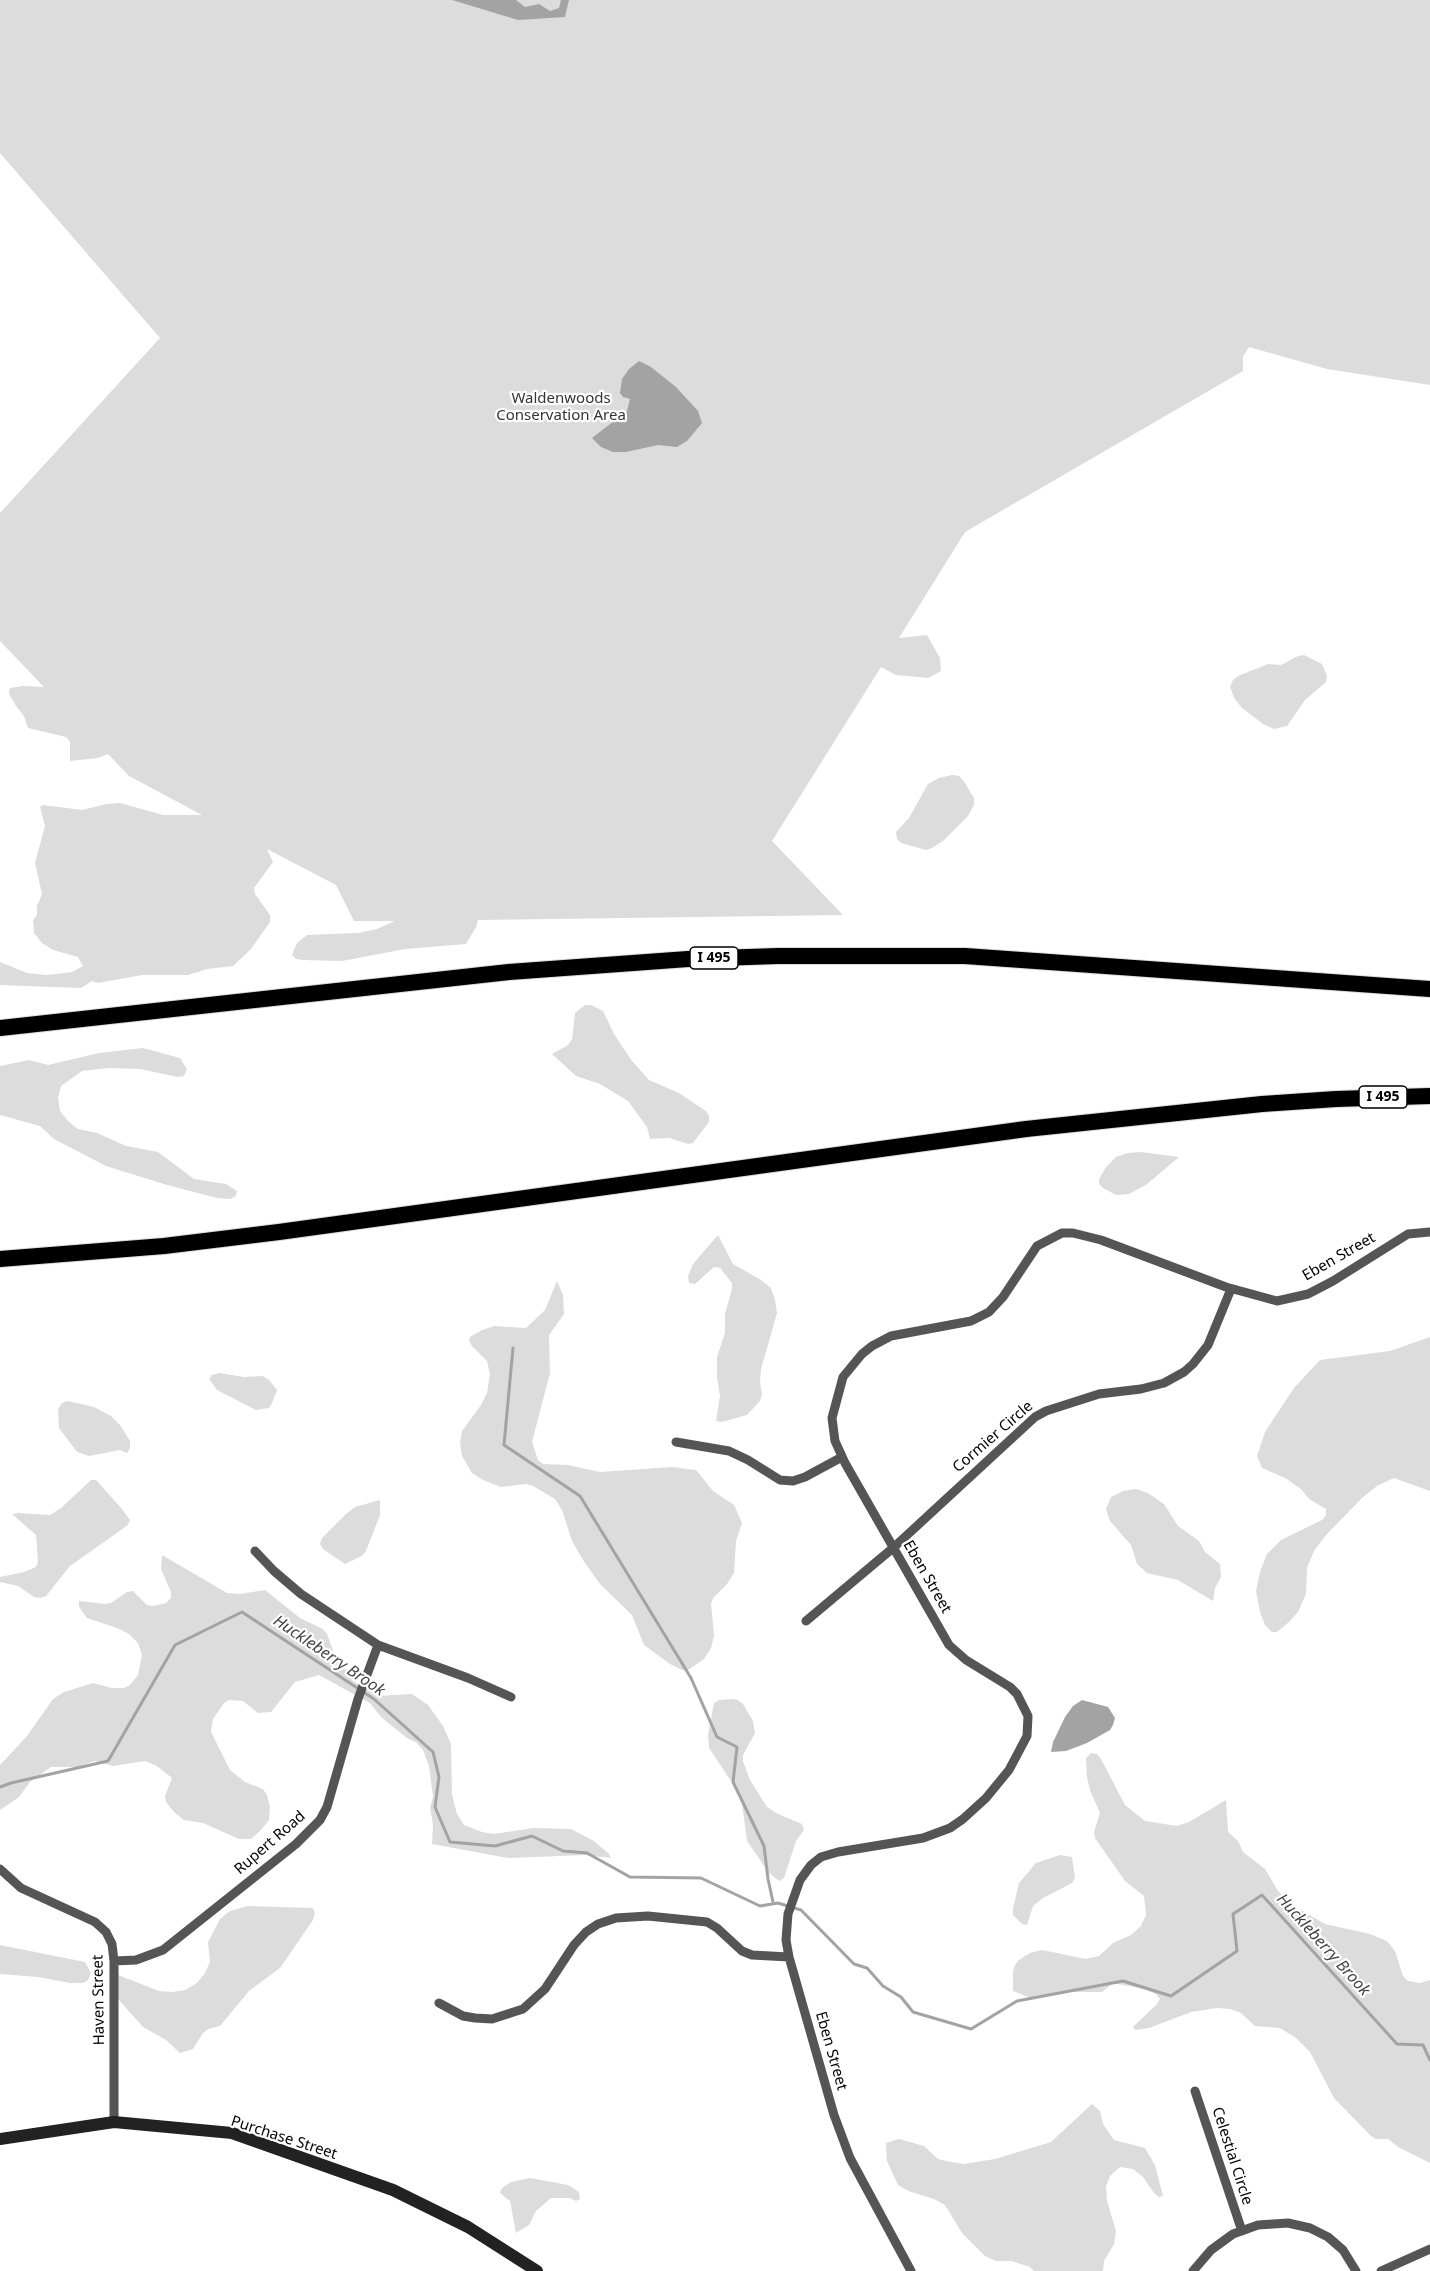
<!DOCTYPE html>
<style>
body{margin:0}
canvas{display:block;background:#fff}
</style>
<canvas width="1430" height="2271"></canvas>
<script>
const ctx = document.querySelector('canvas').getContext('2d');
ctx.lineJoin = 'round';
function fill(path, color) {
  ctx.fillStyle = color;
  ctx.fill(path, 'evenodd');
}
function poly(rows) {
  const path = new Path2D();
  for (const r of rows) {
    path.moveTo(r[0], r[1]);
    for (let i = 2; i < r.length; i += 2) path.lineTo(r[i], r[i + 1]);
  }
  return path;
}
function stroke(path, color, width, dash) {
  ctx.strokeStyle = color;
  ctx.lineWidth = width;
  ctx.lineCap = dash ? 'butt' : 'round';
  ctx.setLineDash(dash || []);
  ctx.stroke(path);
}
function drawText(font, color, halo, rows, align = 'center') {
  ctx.font = font + ' "Noto Sans",sans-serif';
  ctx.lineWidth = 4.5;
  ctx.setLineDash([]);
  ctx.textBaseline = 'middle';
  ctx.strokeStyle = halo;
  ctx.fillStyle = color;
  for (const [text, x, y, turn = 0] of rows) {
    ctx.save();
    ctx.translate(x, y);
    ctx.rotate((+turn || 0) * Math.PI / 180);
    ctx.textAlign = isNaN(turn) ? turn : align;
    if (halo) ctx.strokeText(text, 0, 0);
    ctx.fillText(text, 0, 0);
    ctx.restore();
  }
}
const green = poly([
 [0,0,1430,0,1430,385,1327,369,1249,347,1243,357,1243,371,965,532,899,638,927,635,940,658,941,671,928,678,896,675,881,667,772,841,843,915,478,920,476,927,466,944,405,949,342,961,303,960,296,959,292,955,297,943,307,935,358,933,377,929,395,921,354,921,336,885,267,849,273,862,254,888,255,894,270,915,270,922,251,949,233,966,207,969,188,975,142,975,98,983,92,981,81,988,0,985,0,962,27,973,47,975,72,972,83,966,78,957,53,950,42,943,34,933,33,920,37,915,37,906,42,894,35,863,45,826,40,807,43,805,82,810,107,804,120,803,163,815,202,815,129,776,108,754,98,758,70,761,70,742,66,737,28,728,24,716,16,706,9,694,10,688,23,686,44,687,0,641,0,513,160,338,0,153],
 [1304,655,1322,664,1327,676,1326,682,1305,700,1287,726,1274,729,1263,724,1242,708,1234,698,1230,686,1233,680,1238,676,1268,664,1281,665,1298,656],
 [952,775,959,776,963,780,974,798,974,805,968,816,943,841,932,848,926,850,901,843,897,839,896,832,909,818,928,784,939,778],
 [585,1005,591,1005,603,1011,614,1034,632,1061,649,1080,679,1093,706,1111,709,1116,709,1122,693,1143,688,1144,669,1138,650,1139,647,1127,628,1101,600,1084,576,1076,552,1054,568,1045,572,1039,575,1013],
 [143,1048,180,1058,187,1069,184,1076,178,1077,140,1069,108,1068,82,1071,61,1086,58,1098,60,1111,68,1121,78,1129,97,1133,126,1146,158,1152,194,1179,226,1184,237,1191,236,1196,230,1199,217,1198,167,1185,106,1166,54,1139,40,1126,0,1115,0,1066,29,1060,48,1065,99,1053],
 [1141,1152,1179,1157,1146,1185,1129,1194,1116,1195,1103,1188,1099,1184,1099,1179,1106,1167,1116,1157,1128,1153],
 [718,1235,733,1264,761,1280,771,1288,775,1300,777,1313,761,1369,760,1382,762,1395,760,1401,747,1415,722,1422,716,1421,720,1396,717,1377,717,1357,725,1333,725,1314,732,1289,732,1283,720,1268,714,1267,695,1284,689,1283,688,1276,693,1264],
 [557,1281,563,1295,564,1314,549,1335,550,1373,532,1442,538,1460,543,1464,568,1465,600,1472,672,1467,696,1470,713,1491,734,1505,742,1523,736,1541,734,1573,727,1584,713,1598,711,1604,714,1636,711,1648,704,1659,688,1670,682,1670,670,1664,644,1645,632,1615,600,1584,585,1563,572,1541,562,1510,555,1499,533,1486,526,1484,501,1487,483,1480,472,1473,462,1456,460,1443,462,1431,481,1405,487,1393,490,1374,487,1361,472,1346,469,1341,470,1337,482,1330,494,1326,526,1328,545,1310],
 [1430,1337,1430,1491,1394,1478,1377,1486,1362,1498,1326,1535,1314,1551,1307,1568,1306,1594,1298,1612,1289,1622,1277,1632,1272,1632,1265,1625,1260,1612,1256,1591,1260,1572,1267,1554,1281,1540,1322,1520,1326,1515,1326,1509,1309,1499,1301,1489,1285,1478,1262,1468,1257,1456,1265,1432,1294,1388,1320,1360,1390,1351],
 [219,1373,244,1377,263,1376,269,1380,277,1390,272,1403,269,1408,256,1410,217,1390,209,1379,212,1375],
 [68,1401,94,1407,111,1416,120,1425,130,1441,130,1448,127,1453,120,1450,89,1456,77,1452,59,1428,58,1409,62,1403],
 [91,1480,96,1480,122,1509,130,1520,128,1525,70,1566,46,1596,40,1598,34,1597,18,1586,0,1582,0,1577,24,1572,36,1567,38,1561,36,1535,12,1514,18,1513,50,1515,61,1508],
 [1136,1489,1148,1493,1164,1504,1178,1526,1199,1541,1205,1552,1220,1564,1221,1577,1215,1588,1213,1601,1178,1580,1147,1573,1137,1564,1131,1545,1110,1521,1106,1509,1111,1497,1123,1491],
 [380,1500,380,1515,366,1551,362,1556,345,1564,323,1549,320,1544,322,1538,345,1515,355,1507],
 [162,1555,227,1593,240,1594,265,1590,300,1618,323,1629,327,1634,334,1653,353,1681,377,1696,412,1694,428,1705,443,1726,451,1744,452,1795,457,1814,464,1825,482,1832,494,1834,533,1828,571,1829,594,1841,609,1854,611,1858,585,1855,508,1858,432,1844,433,1825,430,1807,433,1797,429,1766,423,1750,417,1743,407,1738,382,1718,370,1703,319,1675,295,1682,271,1712,258,1713,243,1701,229,1700,224,1703,213,1719,211,1732,230,1770,245,1782,263,1789,267,1795,270,1807,269,1820,261,1830,251,1839,239,1839,203,1823,184,1820,174,1812,166,1802,165,1796,172,1778,157,1766,145,1761,113,1766,95,1761,77,1767,51,1767,30,1782,19,1797,0,1810,0,1765,27,1736,53,1699,64,1692,93,1683,112,1688,124,1688,130,1685,138,1675,142,1655,138,1643,129,1634,117,1628,87,1618,79,1607,79,1601,105,1604,111,1603,127,1592,133,1591,147,1605,153,1606,166,1603,171,1598,171,1592,161,1569],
 [732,1699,738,1700,743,1704,753,1721,755,1733,743,1755,743,1761,750,1780,767,1807,778,1814,802,1824,804,1830,796,1841,784,1878,779,1881,769,1873,747,1841,741,1796,709,1748,708,1735,714,1703,719,1700],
 [1091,1753,1097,1754,1101,1759,1125,1805,1145,1821,1177,1826,1189,1822,1226,1800,1228,1832,1238,1841,1243,1852,1265,1869,1278,1891,1292,1905,1325,1924,1370,1934,1387,1941,1395,1951,1403,1976,1408,1981,1420,1983,1430,1980,1430,2163,1398,2147,1388,2139,1375,2139,1370,2135,1334,2098,1310,2052,1296,2038,1280,2028,1255,2026,1241,2013,1230,2009,1217,2008,1191,2012,1149,2028,1135,2030,1133,2027,1157,2004,1160,1999,1156,1994,1144,1989,1118,1984,1112,1984,1102,1992,1069,1992,1031,1998,1013,1991,1013,1971,1015,1965,1019,1960,1030,1953,1042,1950,1086,1959,1099,1956,1113,1943,1131,1935,1141,1926,1146,1915,1144,1896,1125,1881,1095,1838,1094,1832,1100,1813,1090,1790,1087,1777,1086,1758],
 [1060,1855,1072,1857,1075,1878,1072,1883,1043,1898,1033,1906,1027,1925,1022,1924,1013,1915,1013,1908,1019,1883,1036,1863],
 [248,1906,313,1908,315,1913,313,1920,280,1968,249,1991,220,2026,208,2029,203,2033,193,2049,180,2053,166,2040,143,2027,110,1990,109,1985,118,1975,159,1991,173,1992,185,1990,197,1983,205,1973,210,1962,208,1942,220,1919,230,1911],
 [0,1945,85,1962,91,1973,88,1980,83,1983,70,1983,38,1977,0,1974],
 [1092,2104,1100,2111,1103,2124,1114,2140,1145,2148,1155,2165,1163,2196,1159,2197,1154,2193,1143,2177,1133,2169,1120,2167,1110,2176,1106,2187,1107,2201,1116,2231,1114,2244,1104,2261,1103,2271,1034,2271,1030,2267,1011,2261,996,2261,985,2256,962,2233,945,2205,934,2199,908,2191,898,2185,887,2161,886,2143,899,2139,924,2146,938,2159,951,2162,964,2164,995,2159,1051,2142],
 [530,2178,568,2185,579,2192,580,2199,576,2201,570,2198,551,2198,536,2211,529,2225,516,2233,510,2201,500,2193,502,2188,511,2182]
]);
const water = poly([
 [452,0,516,0,525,7,539,4,550,11,559,8,561,0,569,0,565,17,518,20],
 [639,361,651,367,676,387,698,411,702,423,687,441,677,447,658,445,626,452,613,452,601,447,592,438,627,411,630,399,623,397,620,393,622,379,629,369],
 [1082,1700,1108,1707,1115,1718,1113,1725,1110,1730,1087,1743,1066,1751,1051,1752,1053,1742,1065,1717,1073,1706]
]);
const stream = poly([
 [513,1348,504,1445,580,1496,691,1678,717,1737,737,1747,733,1782,764,1846,768,1879,773,1902],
 [0,1787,11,1783,108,1761,175,1645,242,1612,374,1699,433,1752,439,1777,435,1807,450,1842,495,1846,532,1836,563,1851,587,1853,630,1877,701,1878,760,1906,778,1903,801,1910,854,1964,867,1968,883,1986,901,1997,913,2012,971,2029,1017,2001,1123,1981,1171,1996,1237,1951,1233,1914,1262,1895,1397,2044,1423,2045,1430,2060]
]);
const minor = poly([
 [676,1442,729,1451,748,1460,780,1480,793,1481,805,1477,842,1457],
 [255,1551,274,1571,301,1594,378,1645,468,1678,511,1697],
 [806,1621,893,1548,1035,1417,1046,1411,1099,1394,1141,1389,1164,1383,1184,1372,1193,1364,1208,1345,1231,1289],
 [0,1869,21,1888,95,1922,106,1932,112,1944,114,1961,114,2122],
 [114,1961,136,1960,163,1950,296,1844,320,1820,327,1807,358,1699,378,1645],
 [439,2003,463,2016,475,2018,492,2019,523,2009,545,1989,574,1945,586,1932,598,1924,616,1918,648,1916,707,1922,717,1928,742,1951,752,1955,789,1957],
 [1195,2091,1242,2231],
 [911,2271,850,2158,834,2115,789,1957,786,1940,788,1914,800,1880,811,1865,821,1857,838,1852,923,1838,950,1828,963,1819,986,1798,1009,1770,1027,1736,1028,1716,1017,1694,1010,1687,966,1660,949,1645,845,1463,835,1441,832,1418,843,1377,862,1354,872,1346,891,1336,971,1321,989,1312,1003,1297,1037,1246,1062,1233,1073,1233,1101,1240,1226,1287,1277,1301,1308,1294,1333,1281,1408,1234,1430,1232],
 [1193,2271,1211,2250,1233,2234,1258,2225,1288,2223,1310,2228,1328,2237,1343,2250,1356,2271],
 [1381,2271,1430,2249]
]);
const secondary = poly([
 [0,2139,114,2122,232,2133,393,2190,468,2227,537,2271]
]);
const motorway = poly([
 [0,1028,509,972,688,959,778,956,965,956,1430,989],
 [0,1259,164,1246,279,1232,1026,1129,1262,1104,1336,1099,1430,1096]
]);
const shields = [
 [714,958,48],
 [1383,1097,48]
];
const shieldNames = [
 ["I 495",714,958],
 ["I 495",1383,1097]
];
const parkNames = [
 ["Waldenwoods",561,399],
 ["Conservation Area",561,416]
];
const streetNames = [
 ["Eben Street",1339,1257,-30],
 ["Cormier Circle",993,1437,-41],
 ["Eben Street",927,1577,60],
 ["Rupert Road",270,1843,-41],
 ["Haven Street",99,2000,-91],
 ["Eben Street",831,2051,74],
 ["Purchase Street",284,2138,18],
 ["Celestial Circle",1232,2156,72]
];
const waterNames = [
 ["Huckleberry Brook",329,1656,34],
 ["Huckleberry Brook",1323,1945,48]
];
fill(green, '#dcdcdc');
fill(water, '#a3a3a3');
stroke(stream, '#a3a3a3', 3);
stroke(motorway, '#dbdbdb', 18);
stroke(minor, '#555', 9);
stroke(secondary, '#222', 12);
stroke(motorway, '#000', 16);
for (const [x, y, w] of shields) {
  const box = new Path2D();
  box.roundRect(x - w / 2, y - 11, w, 22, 4.5);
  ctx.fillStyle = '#fff';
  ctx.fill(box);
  stroke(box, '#000', 1.5);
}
drawText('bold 14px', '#000', null, shieldNames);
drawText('15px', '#333', '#fff', parkNames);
drawText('15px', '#000', '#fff', streetNames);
drawText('italic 16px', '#444', '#fff', waterNames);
</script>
